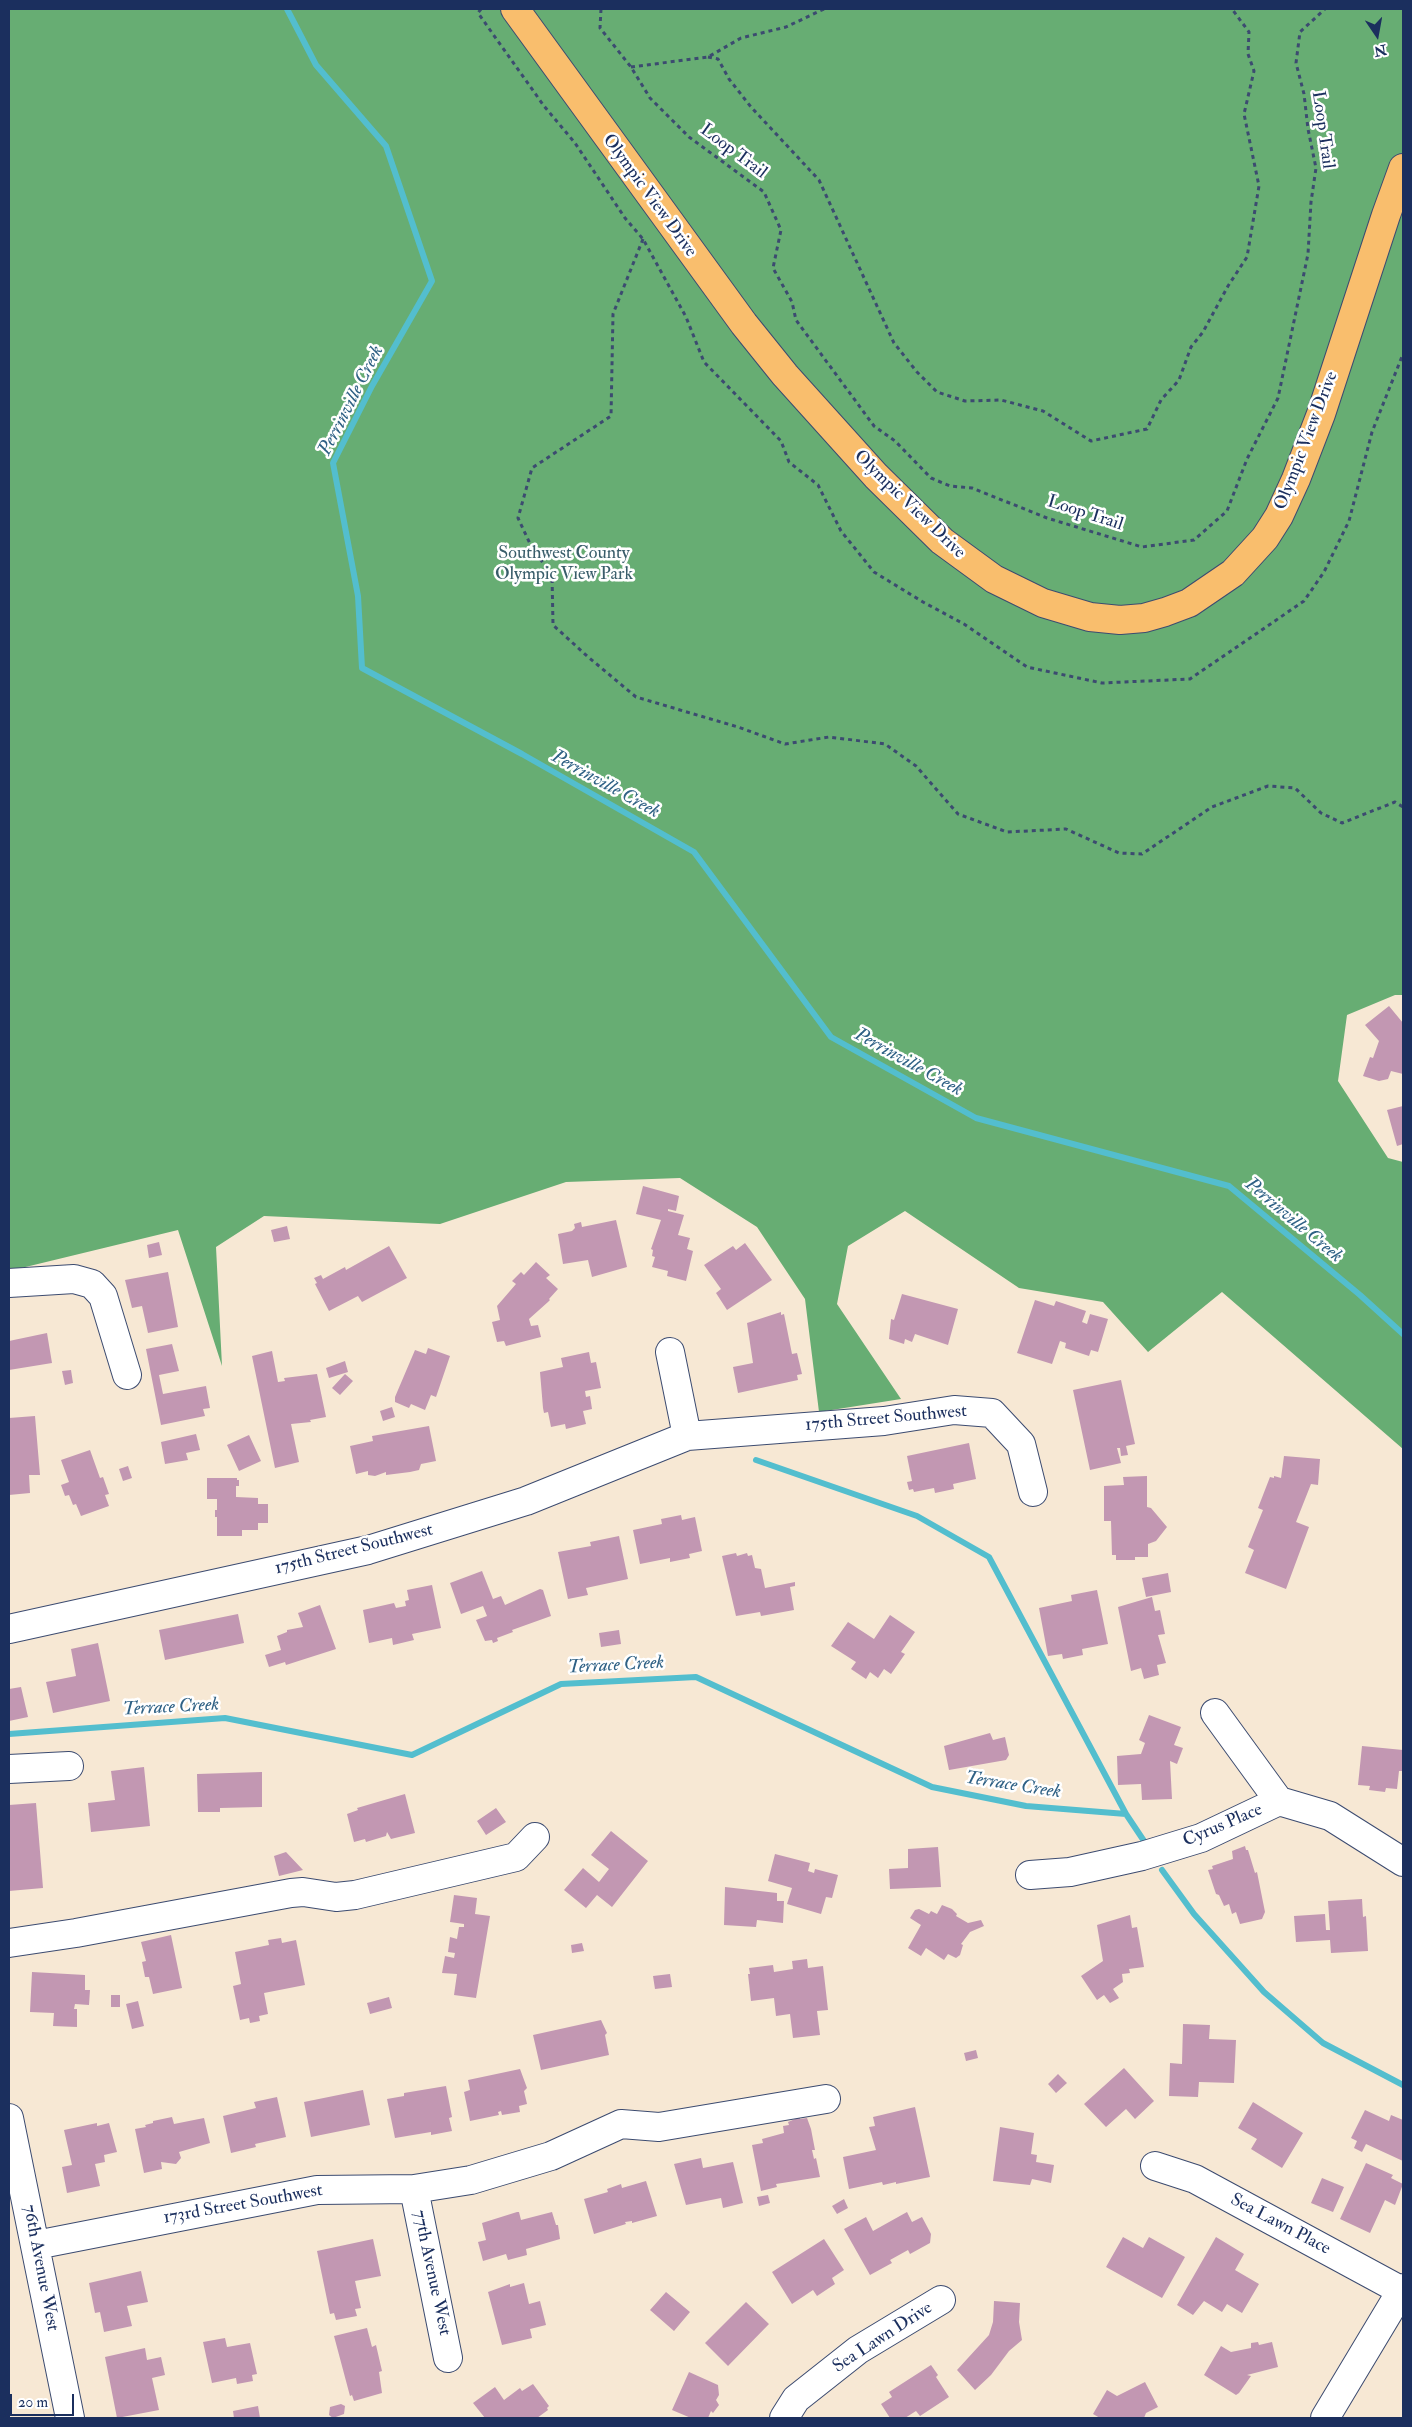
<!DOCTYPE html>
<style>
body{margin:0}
#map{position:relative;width:1412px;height:2427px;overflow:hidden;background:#f7e8d4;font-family:"IM FELL Double Pica",serif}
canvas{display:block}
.frame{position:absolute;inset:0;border:10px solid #1b2f5e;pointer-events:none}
.north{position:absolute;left:1352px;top:10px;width:50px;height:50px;-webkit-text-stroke:4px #fff;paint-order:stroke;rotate:168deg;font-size:14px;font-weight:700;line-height:20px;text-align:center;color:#1b2f5e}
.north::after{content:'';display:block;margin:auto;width:18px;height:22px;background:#1b2f5e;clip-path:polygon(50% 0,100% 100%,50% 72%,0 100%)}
.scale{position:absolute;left:10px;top:2394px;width:64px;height:22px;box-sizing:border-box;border:2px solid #1b2f5e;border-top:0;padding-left:6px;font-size:15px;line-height:18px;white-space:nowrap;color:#1b2f5e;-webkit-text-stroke:4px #fff;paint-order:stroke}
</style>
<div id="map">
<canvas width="1412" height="2427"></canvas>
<div class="frame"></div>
<div class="north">N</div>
<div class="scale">20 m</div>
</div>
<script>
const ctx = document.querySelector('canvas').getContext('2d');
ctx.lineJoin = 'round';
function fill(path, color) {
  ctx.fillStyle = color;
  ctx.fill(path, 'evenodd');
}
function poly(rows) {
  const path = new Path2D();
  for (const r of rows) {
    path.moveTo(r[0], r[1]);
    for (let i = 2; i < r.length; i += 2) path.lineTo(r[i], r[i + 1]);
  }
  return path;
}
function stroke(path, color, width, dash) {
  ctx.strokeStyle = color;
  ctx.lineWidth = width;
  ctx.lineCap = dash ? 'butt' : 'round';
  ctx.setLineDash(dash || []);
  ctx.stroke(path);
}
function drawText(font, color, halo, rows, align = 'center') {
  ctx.font = font + ' "IM FELL Double Pica",serif';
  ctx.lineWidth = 5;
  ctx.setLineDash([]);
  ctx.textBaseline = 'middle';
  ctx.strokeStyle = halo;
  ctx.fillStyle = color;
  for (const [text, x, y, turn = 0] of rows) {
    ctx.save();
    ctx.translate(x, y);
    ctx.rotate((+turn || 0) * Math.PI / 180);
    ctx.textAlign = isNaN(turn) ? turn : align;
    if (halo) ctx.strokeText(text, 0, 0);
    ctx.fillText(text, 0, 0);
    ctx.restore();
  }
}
const forest = poly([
 [9,9,1403,9,1403,995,1395,995,1347,1015,1338,1081,1388,1158,1403,1162,1403,1449,1222,1292,1148,1352,1103,1302,1019,1288,905,1211,848,1246,837,1304,901,1399,819,1412,805,1299,757,1227,680,1178,566,1182,440,1224,264,1216,216,1247,222,1366,178,1230,9,1271]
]);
const stream = poly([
 [287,9,316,65,386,146,432,281,372,386,333,463,358,596,362,668,522,754,694,852,831,1037,976,1118,1229,1186,1360,1295,1403,1334],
 [756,1460,917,1516,989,1557,1126,1814],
 [9,1734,225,1718,412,1755,561,1684,696,1677,932,1787,1026,1806,1126,1814,1144,1841],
 [1162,1870,1194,1914,1264,1992,1323,2043,1403,2085]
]);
const building = poly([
 [1389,1006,1403,1023,1403,1074,1391,1071,1388,1079,1379,1081,1363,1076,1370,1057,1373,1058,1379,1041,1365,1025],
 [1403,1106,1403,1144,1397,1146,1387,1110],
 [643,1186,679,1196,676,1211,668,1209,668,1211,684,1215,678,1235,690,1238,687,1249,693,1251,686,1281,667,1276,668,1271,652,1267,655,1257,652,1256,653,1250,651,1249,661,1220,636,1214],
 [616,1220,627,1267,592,1277,588,1260,563,1264,558,1234,572,1231,575,1228,574,1224,581,1222,582,1227],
 [287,1226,290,1239,274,1242,271,1230],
 [159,1242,162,1255,149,1258,147,1245],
 [745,1243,772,1280,727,1310,716,1293,721,1289,704,1265,733,1246,736,1250],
 [389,1246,407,1278,362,1302,358,1296,329,1311,315,1284,317,1283,314,1278,321,1275,323,1279,345,1267,346,1270],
 [536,1262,550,1275,546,1278,558,1289,549,1299,550,1300,548,1302,529,1319,531,1326,538,1325,541,1337,506,1346,504,1341,497,1342,492,1322,500,1320,497,1306,516,1284,512,1281,521,1272,524,1275],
 [168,1272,178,1327,148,1333,142,1306,132,1308,125,1280],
 [902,1294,958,1309,948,1345,915,1334,912,1342,905,1339,904,1344,889,1339,891,1319,894,1320],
 [1035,1300,1054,1306,1056,1301,1086,1311,1082,1322,1087,1324,1090,1314,1108,1319,1098,1352,1091,1350,1089,1356,1065,1348,1066,1343,1060,1341,1052,1364,1017,1353],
 [781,1312,781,1315,784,1314,792,1354,797,1353,802,1374,797,1375,798,1380,738,1393,733,1367,753,1363,747,1323],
 [47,1333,52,1363,9,1370,9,1341],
 [172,1344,179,1371,159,1375,163,1394,206,1386,210,1408,203,1409,205,1416,161,1425,146,1349],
 [428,1348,450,1356,436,1397,431,1395,425,1410,411,1404,409,1408,395,1402,395,1397,415,1350,426,1354],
 [272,1351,278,1382,285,1381,284,1378,317,1374,326,1417,310,1420,311,1422,291,1424,299,1462,275,1468,252,1356],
 [589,1352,591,1363,596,1362,601,1388,585,1391,586,1397,590,1396,592,1409,583,1411,586,1424,566,1429,565,1424,551,1427,548,1412,544,1413,543,1408,540,1372,563,1367,561,1358],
 [345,1361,348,1372,329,1378,326,1368],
 [71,1370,73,1383,65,1385,62,1371],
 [345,1374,353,1381,340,1395,332,1388],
 [1121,1380,1135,1444,1126,1446,1128,1455,1121,1456,1120,1448,1117,1448,1121,1463,1090,1470,1073,1390],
 [392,1407,395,1417,383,1421,380,1411],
 [35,1416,40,1475,29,1475,30,1493,9,1495,9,1418],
 [429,1426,436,1461,421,1464,419,1470,410,1472,386,1475,386,1472,375,1476,368,1475,368,1471,356,1474,350,1446,373,1441,372,1436],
 [196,1434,200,1450,186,1453,188,1460,165,1464,161,1442],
 [249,1435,261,1461,239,1471,227,1445],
 [969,1443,976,1479,953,1484,954,1489,935,1493,934,1488,914,1492,913,1489,909,1490,907,1482,912,1481,907,1456],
 [90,1450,100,1478,103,1477,109,1494,105,1495,109,1506,81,1516,76,1504,73,1505,69,1495,65,1496,61,1485,69,1482,61,1460],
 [1284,1456,1320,1459,1318,1485,1311,1484,1296,1522,1309,1527,1286,1589,1245,1573,1254,1550,1248,1547,1263,1510,1258,1508,1270,1477,1274,1478,1274,1476,1281,1478],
 [128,1466,132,1478,123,1481,119,1469],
 [1147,1476,1147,1507,1151,1508,1167,1527,1156,1541,1148,1544,1148,1557,1135,1557,1135,1560,1116,1560,1116,1555,1112,1555,1111,1521,1104,1521,1104,1486,1124,1485,1123,1477],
 [207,1478,237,1478,237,1480,239,1480,239,1486,236,1486,236,1497,258,1498,258,1504,268,1504,268,1523,258,1523,258,1530,242,1530,242,1536,217,1536,217,1517,215,1517,215,1510,217,1510,217,1499,207,1499],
 [681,1515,682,1520,695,1517,702,1551,689,1554,690,1558,670,1562,670,1558,640,1564,633,1530,662,1524,661,1519],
 [619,1536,628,1579,586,1588,588,1595,568,1599,558,1552,591,1546,590,1542],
 [736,1553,737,1556,747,1553,748,1556,752,1555,755,1568,761,1569,765,1588,795,1582,795,1586,790,1587,794,1610,761,1616,760,1612,736,1616,722,1556],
 [482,1571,493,1599,501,1596,505,1605,540,1589,543,1590,551,1616,512,1630,513,1632,497,1638,498,1641,493,1643,492,1640,485,1641,476,1620,487,1616,483,1606,461,1614,450,1583],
 [1168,1573,1171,1592,1146,1597,1142,1578],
 [432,1585,441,1628,412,1634,414,1640,393,1645,392,1638,369,1643,363,1610,394,1603,396,1608,406,1606,405,1601,409,1600,407,1590],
 [1097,1590,1108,1644,1082,1649,1083,1655,1063,1659,1062,1654,1048,1656,1039,1608,1072,1601,1071,1595],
 [1152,1597,1155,1611,1160,1610,1165,1634,1158,1635,1166,1663,1157,1665,1159,1675,1144,1679,1141,1668,1131,1671,1118,1607],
 [320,1605,336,1649,286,1665,285,1662,269,1667,265,1655,281,1650,277,1636,287,1632,287,1630,303,1627,298,1613],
 [238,1614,244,1643,165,1660,159,1630],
 [890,1615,915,1632,901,1652,905,1654,891,1674,884,1669,878,1678,870,1672,866,1679,851,1669,856,1662,831,1646,848,1622,874,1639],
 [619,1630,621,1644,601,1647,599,1633],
 [98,1643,110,1701,53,1713,46,1682,76,1676,71,1649],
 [21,1687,28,1717,9,1721,9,1689],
 [1149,1715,1181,1727,1174,1745,1183,1748,1177,1764,1170,1761,1172,1799,1142,1800,1141,1784,1118,1785,1117,1756,1141,1754,1145,1743,1139,1740],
 [990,1733,993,1740,1005,1737,1009,1755,1006,1760,949,1770,944,1746],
 [1362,1746,1403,1750,1403,1771,1399,1771,1397,1789,1386,1788,1385,1792,1369,1790,1370,1786,1358,1785],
 [144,1767,150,1826,91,1832,88,1803,115,1800,111,1771],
 [262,1772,262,1807,220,1808,220,1812,198,1812,197,1774],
 [405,1794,415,1833,391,1839,387,1832,386,1836,366,1842,365,1839,354,1842,347,1814,358,1810,357,1808],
 [36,1803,43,1888,9,1891,9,1805],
 [496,1808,506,1822,486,1835,477,1821],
 [611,1831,648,1861,612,1907,597,1895,586,1908,564,1890,583,1868,599,1882,609,1869,591,1855],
 [1245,1846,1246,1850,1248,1850,1255,1873,1257,1872,1265,1912,1262,1919,1240,1924,1236,1912,1232,1914,1229,1904,1224,1906,1219,1895,1216,1894,1208,1870,1213,1869,1212,1866,1233,1859,1232,1851],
 [938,1847,941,1887,890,1889,889,1869,908,1868,908,1849],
 [286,1852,303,1870,279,1876,274,1856],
 [775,1854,810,1863,808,1871,814,1873,815,1869,838,1875,832,1898,826,1897,821,1914,787,1904,792,1888,768,1881],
 [725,1887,777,1893,777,1901,784,1901,783,1923,757,1920,756,1927,724,1925],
 [454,1895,477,1898,475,1914,490,1916,476,1998,454,1995,457,1974,442,1973,445,1956,454,1958,455,1953,448,1952,450,1937,457,1939,459,1927,464,1927,464,1924,450,1922],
 [1362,1899,1363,1917,1366,1916,1368,1951,1331,1953,1330,1940,1296,1942,1294,1916,1325,1914,1326,1930,1330,1930,1328,1901],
 [942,1905,952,1909,957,1914,956,1916,968,1923,981,1920,984,1926,970,1932,961,1944,963,1945,960,1955,956,1958,948,1954,944,1960,926,1948,921,1956,908,1948,921,1925,910,1918,915,1910,919,1909,929,1914,931,1911,937,1914],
 [1130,1915,1132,1928,1137,1927,1144,1967,1129,1969,1130,1973,1122,1974,1123,1982,1113,1989,1119,1998,1110,2003,1104,1995,1097,2000,1081,1976,1103,1961,1097,1925],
 [171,1935,182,1988,153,1994,149,1977,145,1977,142,1962,146,1961,141,1942],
 [281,1938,282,1943,296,1940,305,1985,264,1993,268,2014,259,2016,260,2021,250,2023,249,2018,240,2020,233,1986,241,1984,235,1952,269,1945,268,1940],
 [582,1943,584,1951,572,1953,571,1945],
 [807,1959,808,1968,823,1966,828,2010,817,2011,820,2035,793,2038,790,2014,776,2016,774,1998,751,2001,748,1974,750,1974,749,1968,773,1965,774,1972,793,1969,792,1961],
 [32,1972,85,1975,85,1990,90,1990,89,2005,75,2004,74,2009,77,2009,77,2027,53,2026,54,2013,30,2012],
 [670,1974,672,1987,655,1989,653,1976],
 [111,1995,120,1995,120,2007,111,2007],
 [389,1997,392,2008,370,2014,367,2003],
 [138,2001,144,2026,132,2029,126,2004],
 [601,2020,607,2033,605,2035,609,2055,541,2070,533,2035],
 [1183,2024,1210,2025,1209,2039,1236,2040,1234,2083,1199,2082,1198,2097,1169,2096,1170,2063,1182,2064],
 [976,2050,978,2058,966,2061,964,2053],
 [1124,2068,1154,2101,1135,2119,1126,2109,1106,2127,1084,2104],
 [520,2069,527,2088,524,2091,527,2104,519,2106,520,2112,502,2115,501,2111,498,2112,499,2115,470,2121,464,2092,470,2090,468,2080],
 [1058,2074,1067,2083,1056,2093,1048,2084],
 [446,2086,452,2117,449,2118,452,2131,431,2135,431,2132,395,2138,387,2099,404,2096,404,2093],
 [363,2090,370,2125,311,2137,304,2102],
 [277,2097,286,2137,255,2144,256,2147,231,2153,223,2116,256,2108,254,2102],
 [1253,2102,1303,2133,1282,2168,1251,2149,1257,2139,1238,2128],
 [915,2107,930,2177,896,2184,896,2182,883,2185,882,2182,849,2189,843,2157,876,2150,869,2127,875,2126,873,2117],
 [1365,2110,1389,2121,1391,2115,1403,2120,1403,2161,1366,2144,1362,2152,1354,2148,1357,2141,1351,2138],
 [172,2117,174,2124,204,2118,210,2143,179,2152,181,2158,176,2164,161,2162,162,2169,144,2173,135,2129,146,2127,145,2125,153,2123,153,2121],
 [800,2117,800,2119,807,2118,811,2129,815,2150,812,2150,814,2159,816,2158,820,2177,776,2184,777,2187,761,2191,752,2145,763,2143,762,2139,784,2133,783,2126,789,2125,788,2122],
 [97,2123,97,2126,109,2123,117,2152,104,2155,105,2162,95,2164,100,2186,67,2193,62,2167,72,2165,64,2130],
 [1000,2127,1034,2133,1031,2154,1037,2155,1036,2162,1054,2165,1051,2183,1032,2179,1030,2185,993,2181],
 [701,2158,703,2168,733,2162,743,2203,723,2208,721,2198,686,2205,674,2164],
 [1366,2163,1393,2175,1391,2178,1403,2184,1395,2205,1385,2200,1370,2233,1340,2219],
 [1322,2178,1344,2187,1333,2212,1311,2203],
 [646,2181,657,2216,632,2223,632,2221,625,2222,626,2224,594,2234,584,2199,608,2192,607,2189,621,2184,622,2188],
 [768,2195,770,2203,759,2206,757,2197],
 [844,2199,848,2208,837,2214,832,2206],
 [517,2212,519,2212,521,2220,552,2212,556,2225,558,2225,560,2239,526,2249,527,2255,508,2260,506,2254,483,2261,478,2242,486,2240,482,2223],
 [907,2212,912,2222,922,2217,931,2234,930,2243,910,2254,908,2250,890,2260,892,2263,870,2275,844,2229,866,2217,873,2231],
 [1123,2237,1143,2248,1149,2237,1185,2257,1162,2298,1106,2267],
 [1216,2237,1244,2254,1235,2270,1259,2284,1242,2313,1227,2304,1222,2312,1204,2301,1193,2315,1177,2305],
 [373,2239,381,2276,355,2281,361,2308,355,2309,357,2316,336,2320,334,2313,330,2314,317,2251],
 [824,2239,844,2270,832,2278,835,2284,817,2296,813,2290,792,2304,772,2272],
 [141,2271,148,2302,127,2306,132,2326,104,2332,100,2312,95,2313,89,2283],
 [524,2283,529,2304,540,2301,546,2325,530,2329,532,2338,502,2345,488,2292,510,2284,510,2287],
 [666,2292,690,2312,674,2331,650,2310],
 [994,2301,1020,2303,1019,2322,1022,2340,1009,2351,991,2375,975,2390,957,2370,989,2335,993,2322],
 [746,2302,769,2324,728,2366,705,2343],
 [367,2328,372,2347,376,2345,382,2371,379,2372,382,2393,354,2401,352,2395,350,2396,334,2336],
 [225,2338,227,2347,250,2343,257,2374,252,2375,253,2381,237,2384,236,2378,212,2383,203,2342],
 [1258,2342,1259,2345,1272,2342,1278,2367,1247,2375,1251,2376,1239,2393,1236,2395,1204,2375,1221,2346,1231,2352,1251,2348,1251,2343],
 [145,2348,147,2360,161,2357,165,2375,152,2378,159,2410,117,2418,105,2357],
 [931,2365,938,2375,936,2377,949,2397,920,2416,916,2411,905,2418,890,2418,881,2404,892,2397,889,2392],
 [689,2372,718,2385,719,2395,716,2400,719,2405,713,2413,711,2411,708,2418,691,2418,672,2410],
 [1145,2382,1158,2407,1146,2413,1144,2418,1100,2418,1093,2414,1107,2390,1117,2396],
 [533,2384,549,2406,547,2408,548,2410,537,2418,485,2418,473,2403,495,2387,504,2400,520,2388,522,2391],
 [341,2404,345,2406,344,2414,333,2418,329,2415,330,2407],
 [258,2406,260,2418,234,2418,233,2411]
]);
const path = poly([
 [481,9,478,13,544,106,575,143,625,218,643,239,686,317,704,362,781,441,789,462,818,485,841,531,874,572,923,602,964,624,1027,667,1102,683,1190,679,1304,601,1324,572,1349,521,1372,432,1403,354],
 [601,9,600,28,631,67,650,98,689,137,764,192,781,230,773,268,792,302,796,320,874,426,895,441,931,478,950,486,972,488,1047,518,1142,547,1194,540,1227,511,1247,459,1278,398,1308,254,1311,202,1316,168,1308,129,1304,94,1296,63,1300,32,1325,9],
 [708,57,718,59,729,79,751,107,819,180,894,343,917,372,937,392,965,401,1001,400,1043,411,1091,441,1147,429,1161,400,1179,380,1191,347,1203,332,1228,286,1247,257,1259,186,1244,114,1254,71,1248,54,1249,32,1232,9],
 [631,67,708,57,741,38,786,27,824,9],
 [643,239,613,314,611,416,532,468,518,518,532,548,552,575,553,625,587,656,636,697,738,727,785,744,829,737,885,744,916,766,958,814,1007,832,1066,829,1119,853,1142,854,1212,807,1268,786,1295,788,1321,813,1342,823,1395,802,1403,807]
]);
const minor = poly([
 [9,1283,74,1279,92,1284,103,1296,127,1375],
 [670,1352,687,1436],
 [9,1629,368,1550,526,1501,687,1436,884,1421,954,1410,992,1413,1021,1444,1033,1492],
 [1215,1713,1279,1801],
 [9,1769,69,1766],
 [1030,1875,1070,1872,1142,1856,1201,1838,1279,1801,1330,1816,1403,1862],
 [9,1943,76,1933,291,1893,303,1892,336,1897,355,1895,516,1857,535,1837],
 [9,2118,70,2418],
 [1155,2166,1195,2179,1402,2291],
 [414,2189,448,2358],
 [36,2245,317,2190,414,2189,471,2180,551,2156,621,2124,659,2127,826,2099],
 [784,2418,796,2399,858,2350,941,2300],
 [1325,2418,1403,2288]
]);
const major = poly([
 [515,9,744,324,785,375,876,476,942,541,994,579,1043,603,1090,617,1120,620,1144,618,1165,612,1189,603,1233,573,1265,538,1279,516,1296,479,1321,414,1386,215,1403,168]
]);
const streetNames = [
 ["Loop Trail",1322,130,82],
 ["Loop Trail",733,152,37],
 ["Olympic View Drive",649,196,54],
 ["Olympic View Drive",1307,441,-69],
 ["Olympic View Drive",909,505,44],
 ["Loop Trail",1085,514,18],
 ["175th Street Southwest",886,1419,-5],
 ["175th Street Southwest",354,1550,-14],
 ["Cyrus Place",1223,1826,-23],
 ["173rd Street Southwest",243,2205,-10],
 ["Sea Lawn Place",1280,2225,28],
 ["76th Avenue West",40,2268,79],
 ["77th Avenue West",431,2273,78],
 ["Sea Lawn Drive",883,2338,-33]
];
const parkNames = [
 ["Southwest County",564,554],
 ["Olympic View Park",564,575]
];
const waterNames = [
 ["Perrinville Creek",352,401,-63],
 ["Perrinville Creek",605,785,29],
 ["Perrinville Creek",908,1063,29],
 ["Perrinville Creek",1293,1221,40],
 ["Terrace Creek",616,1666,-3],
 ["Terrace Creek",171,1708,-3],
 ["Terrace Creek",1013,1786,9]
];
fill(forest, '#67ad73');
stroke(stream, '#53bece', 6);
fill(building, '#c297b2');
stroke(minor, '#3c4b70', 30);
stroke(major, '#3c4b70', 30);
stroke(path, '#3c4b70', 3, [4, 4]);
stroke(minor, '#fff', 28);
stroke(major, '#f9be6d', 28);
drawText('18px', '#1b2f5e', '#fff', streetNames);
drawText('18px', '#395d6a', '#fff', parkNames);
drawText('italic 19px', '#2f6185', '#fff', waterNames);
</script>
